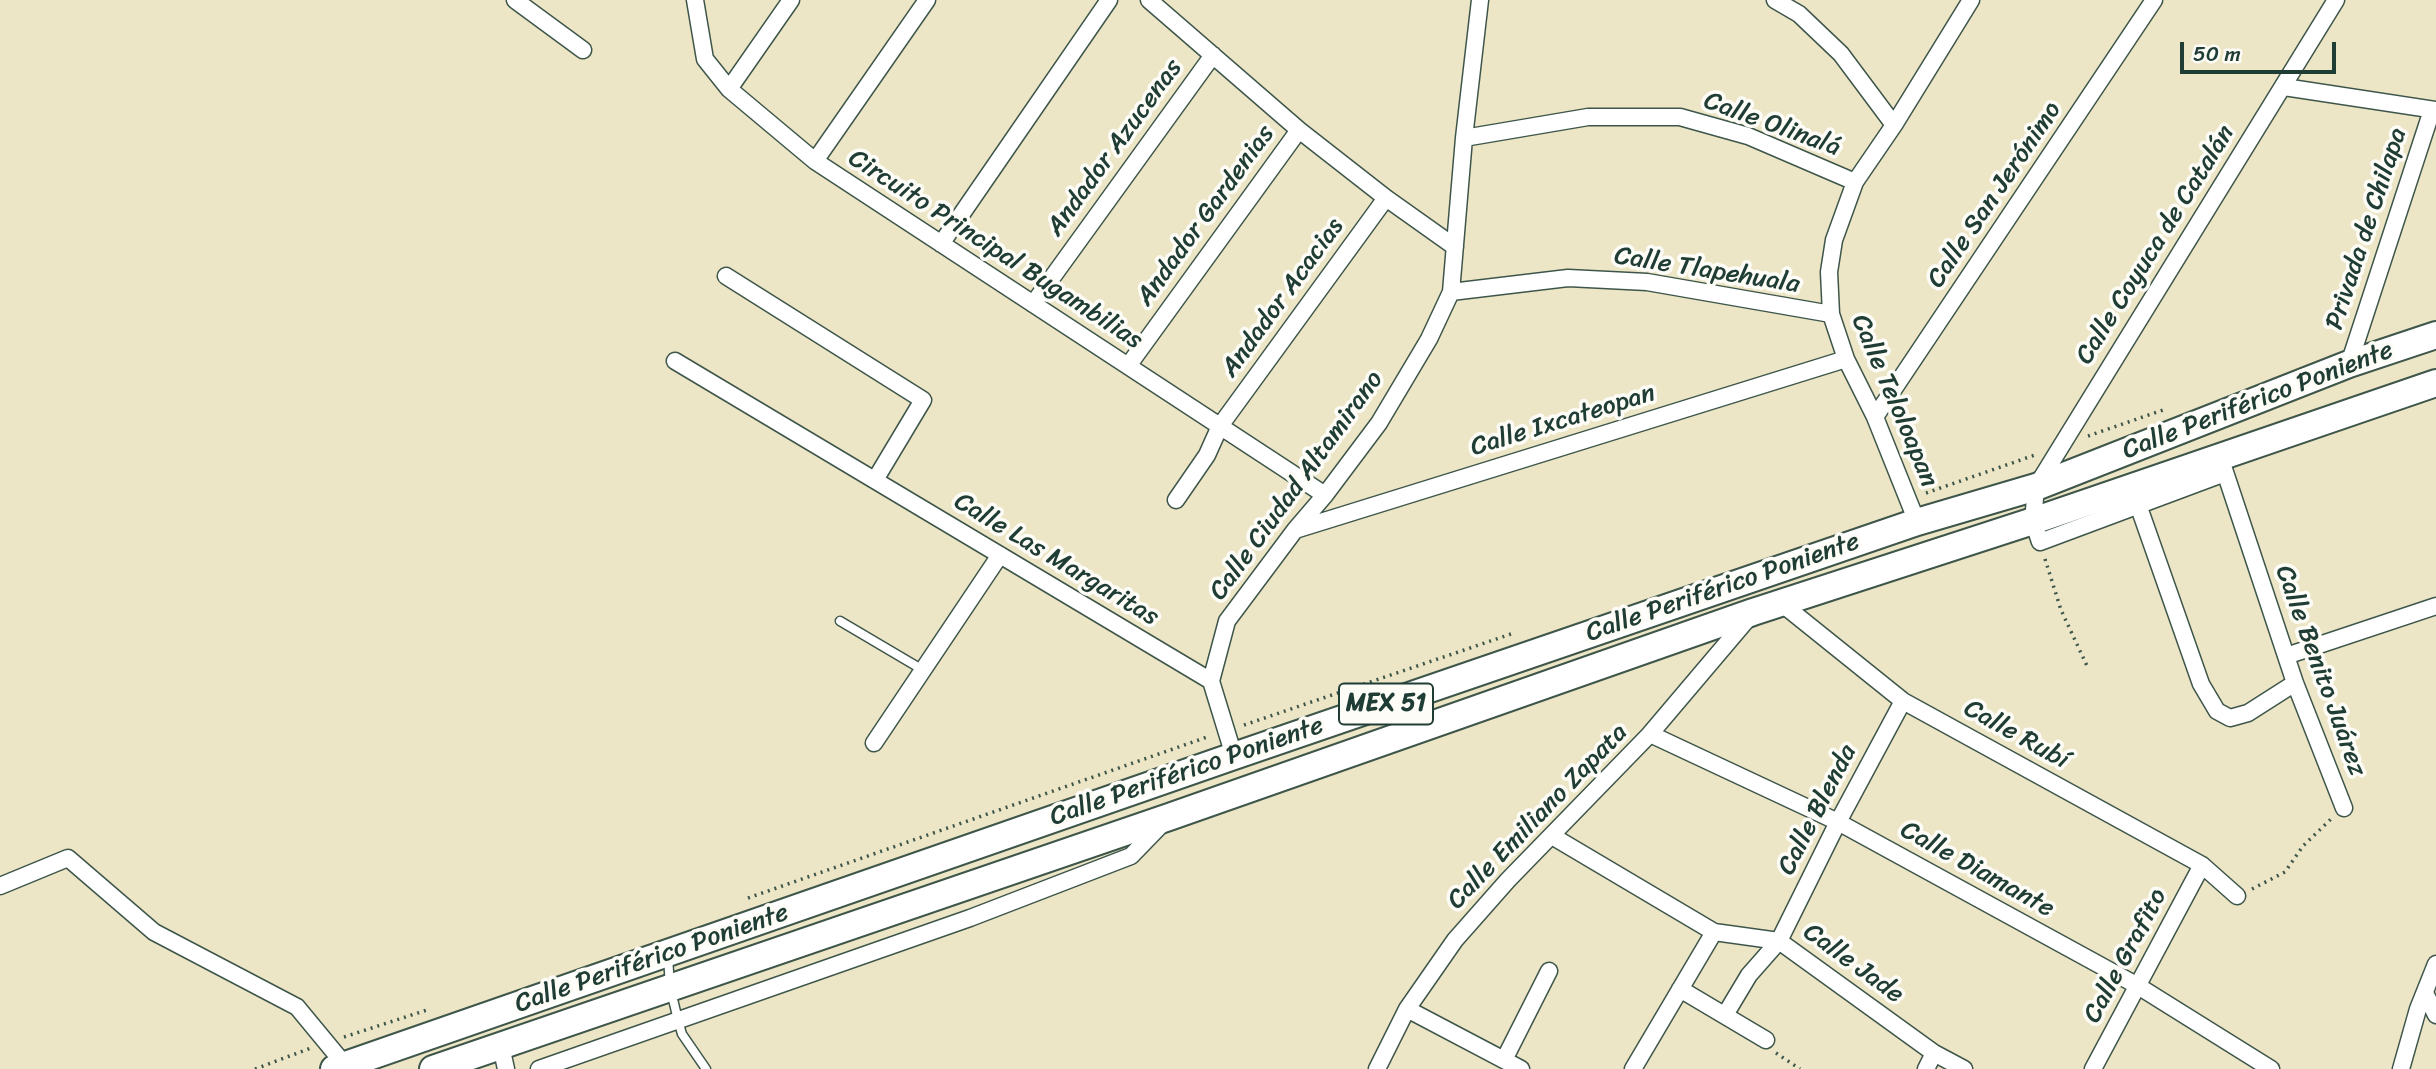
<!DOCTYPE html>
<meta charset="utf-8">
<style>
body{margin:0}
#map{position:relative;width:2436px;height:1069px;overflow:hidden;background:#ece5c6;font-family:Sriracha,sans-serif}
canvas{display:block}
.scale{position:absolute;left:2180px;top:42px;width:156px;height:32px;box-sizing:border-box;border:4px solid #1f3d34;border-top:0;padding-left:9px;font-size:21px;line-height:24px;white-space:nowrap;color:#1f3d34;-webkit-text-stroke:5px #fdfcf7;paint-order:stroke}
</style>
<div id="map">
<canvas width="2436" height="1069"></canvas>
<div class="scale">50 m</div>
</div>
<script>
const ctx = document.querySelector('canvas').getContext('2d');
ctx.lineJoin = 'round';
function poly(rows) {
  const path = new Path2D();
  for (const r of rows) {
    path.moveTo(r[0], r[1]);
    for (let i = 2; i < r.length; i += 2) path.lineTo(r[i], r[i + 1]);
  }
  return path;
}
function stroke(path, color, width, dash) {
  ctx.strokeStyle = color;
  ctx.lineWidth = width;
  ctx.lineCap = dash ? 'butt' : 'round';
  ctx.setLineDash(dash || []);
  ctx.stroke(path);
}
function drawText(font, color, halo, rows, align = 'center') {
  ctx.font = font + ' Sriracha,sans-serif';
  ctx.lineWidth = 7;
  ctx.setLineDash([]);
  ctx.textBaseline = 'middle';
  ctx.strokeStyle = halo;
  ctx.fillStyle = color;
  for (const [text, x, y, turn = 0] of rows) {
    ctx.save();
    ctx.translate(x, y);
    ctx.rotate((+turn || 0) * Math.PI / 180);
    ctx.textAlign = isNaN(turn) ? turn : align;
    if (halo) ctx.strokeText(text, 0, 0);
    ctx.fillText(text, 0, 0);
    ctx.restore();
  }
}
const path = poly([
 [2088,436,2163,410],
 [1926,493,2035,455],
 [2045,559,2061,610,2088,668],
 [1244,725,1511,634],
 [2252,889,2285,872,2303,846,2331,819],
 [748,898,1210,736],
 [344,1037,430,1009],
 [1776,1053,1800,1069],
 [255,1069,311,1048]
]);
const service = poly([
 [840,621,923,670],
 [668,957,670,987,678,1020,682,1034,706,1069]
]);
const minor = poly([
 [515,0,583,50],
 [695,0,705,59,729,89,815,161,1325,495],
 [1149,0,1299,130,1386,198,1455,247],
 [1775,0,1799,14,1841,54,1894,125],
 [2284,87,2436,110],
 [729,89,791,0],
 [1464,138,1588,117,1680,117,1748,136,1855,182],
 [815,161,927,0],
 [941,244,1109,0],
 [726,276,923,400,875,480],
 [1451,292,1568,278,1647,282,1831,314],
 [1033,304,1213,55],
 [675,361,1211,681],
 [2349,364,2432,110],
 [1128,366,1299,130],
 [1875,417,2154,0],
 [2222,463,2295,683,2344,808],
 [2225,473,2040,542,2033,521,2036,487,2336,0],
 [2135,496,2201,684,2217,711,2230,718,2248,713,2295,683],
 [1176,500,1207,455,1220,426,1386,198],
 [1917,522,1875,417,1846,359,1831,314,1829,272,1834,240,1855,182,1894,125,1971,0],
 [1295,530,1846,359],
 [1781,603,1903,701,2202,865,2237,896],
 [2286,656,2436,606],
 [1650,734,1838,822,2138,986,2271,1069],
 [874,743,1000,555],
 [1234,756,1211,681,1227,621,1295,530,1325,495,1379,423,1429,339,1451,292,1464,138,1480,0],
 [1552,836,1714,932,1779,941,1934,1053,1964,1069],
 [0,886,68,858,154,932,297,1007,345,1065],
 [1680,989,1766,1040],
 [2426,995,2436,1015],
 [1407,1009,1521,1069],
 [1725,1015,1749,975,1779,941,1838,822,1903,701],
 [501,1046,506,1069],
 [1504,1060,1549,971],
 [539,1069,970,918,1131,856,1164,822],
 [1377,1069,1407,1009,1455,940,1508,880,1650,734,1750,616],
 [1633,1069,1714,932],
 [1926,1069,1934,1053],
 [2093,1069,2202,865],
 [2401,1069,2418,1009,2436,964]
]);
const primary = poly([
 [334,1069,1234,756,1917,522,2036,487,2349,364,2436,335],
 [433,1069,1169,817,1753,612,2033,521,2436,383]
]);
const shields = [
 [1386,704,94]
];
const shieldNames = [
 ["MEX 51",1386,704]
];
const streetNames = [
 ["Calle Olinalá",1772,125,20],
 ["Andador Azucenas",1115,148,-54],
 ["Calle San Jerónimo",1995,195,-56],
 ["Andador Gardenias",1206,216,-54],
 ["Privada de Chilapa",2367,229,-72],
 ["Calle Coyuca de Catalán",2156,245,-58],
 ["Circuito Principal Bugambilias",995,250,33],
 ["Calle Tlapehuala",1707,271,9],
 ["Andador Acacias",1283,298,-54],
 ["Calle Teloloapan",1894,401,67],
 ["Calle Periférico Poniente",2258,401,-21],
 ["Calle Ixcateopan",1563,421,-17],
 ["Calle Ciudad Altamirano",1297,486,-54],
 ["Calle Las Margaritas",1056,560,31],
 ["Calle Periférico Poniente",1723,588,-19],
 ["Calle Benito Juárez",2320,671,70],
 ["Calle Rubí",2016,735,29],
 ["Calle Periférico Poniente",1187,772,-19],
 ["Calle Blenda",1818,810,-63],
 ["Calle Emiliano Zapata",1538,817,-46],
 ["Calle Diamante",1977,870,29],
 ["Calle Grafito",2126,956,-62],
 ["Calle Periférico Poniente",652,959,-19],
 ["Calle Jade",1853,964,36]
];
stroke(service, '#3e564a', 11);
stroke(minor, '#3e564a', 19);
stroke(primary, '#3e564a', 30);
stroke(path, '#3e564a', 3.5, [2, 5]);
stroke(service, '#fff', 8);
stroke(minor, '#fff', 16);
stroke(primary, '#fff', 26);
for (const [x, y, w] of shields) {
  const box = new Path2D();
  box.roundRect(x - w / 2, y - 20.5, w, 41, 5);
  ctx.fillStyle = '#fdfcf7';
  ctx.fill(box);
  stroke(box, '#1f3d34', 2);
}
drawText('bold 24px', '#1f3d34', null, shieldNames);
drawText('26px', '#1f3d34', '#fdfcf7', streetNames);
</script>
